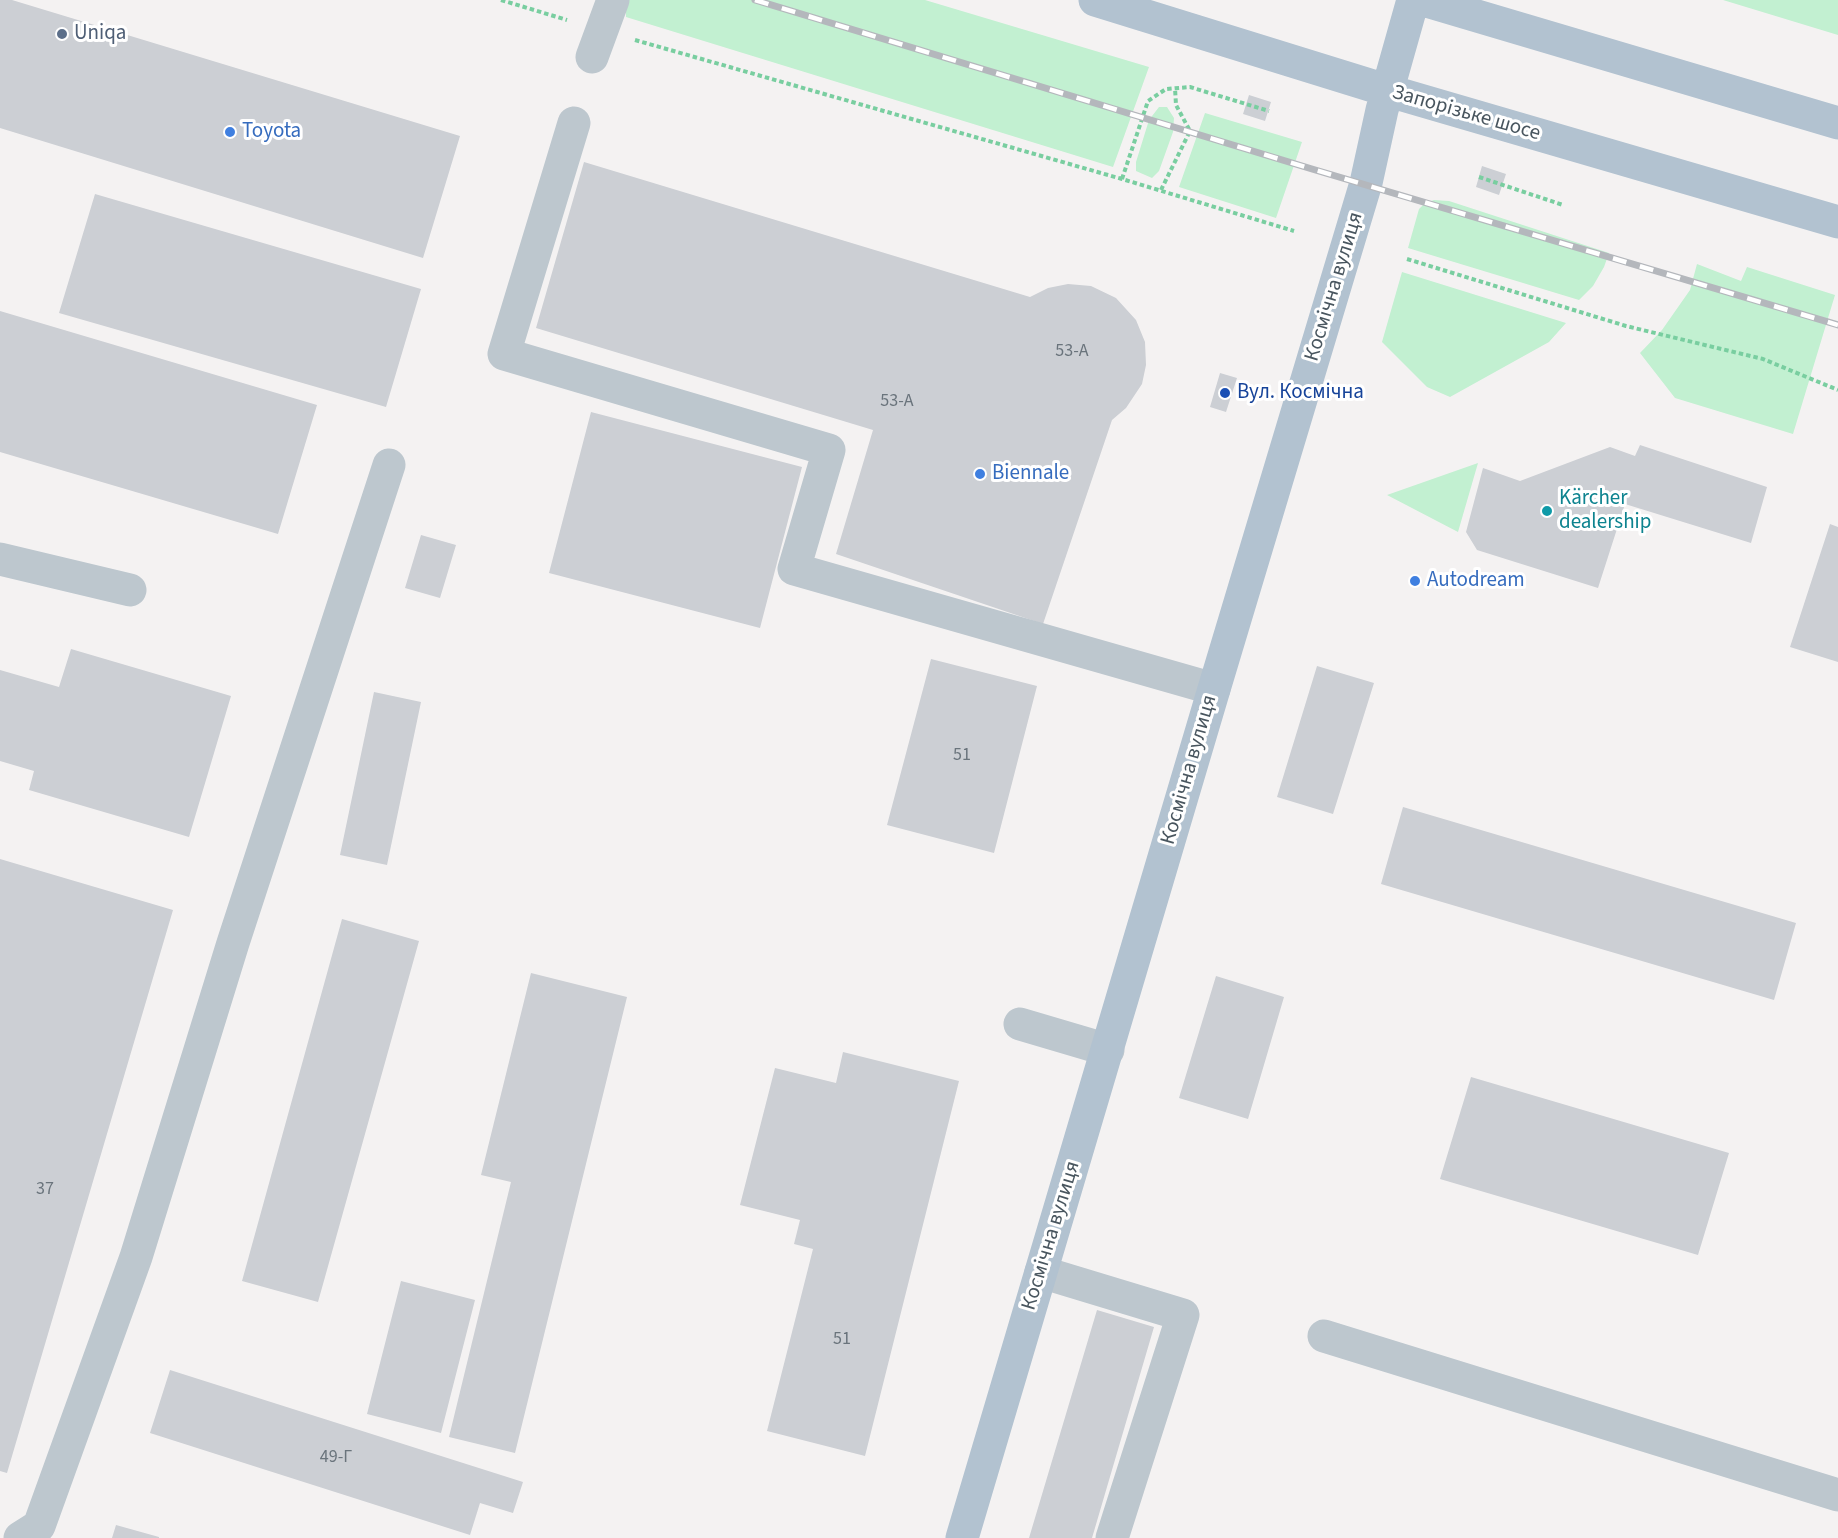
<!DOCTYPE html>
<meta charset="utf-8">
<style>
body{margin:0}
canvas{display:block;background:#f4f2f2}
</style>
<canvas width="1838" height="1538"></canvas>
<script>
const ctx = document.querySelector('canvas').getContext('2d');
ctx.lineJoin = 'round';
function fill(path, color) {
  ctx.fillStyle = color;
  ctx.fill(path, 'evenodd');
}
function poly(rows) {
  const path = new Path2D();
  for (const r of rows) {
    path.moveTo(r[0], r[1]);
    for (let i = 2; i < r.length; i += 2) path.lineTo(r[i], r[i + 1]);
  }
  return path;
}
function stroke(path, color, width, dash) {
  ctx.strokeStyle = color;
  ctx.lineWidth = width;
  ctx.lineCap = dash ? 'butt' : 'round';
  ctx.setLineDash(dash || []);
  ctx.stroke(path);
}
function drawText(font, color, halo, rows, align = 'center') {
  ctx.font = font + ' "Source Sans 3",sans-serif';
  ctx.lineWidth = 6;
  ctx.setLineDash([]);
  ctx.textBaseline = 'middle';
  ctx.strokeStyle = halo;
  ctx.fillStyle = color;
  for (const [text, x, y, turn = 0] of rows) {
    ctx.save();
    ctx.translate(x, y);
    ctx.rotate((+turn || 0) * Math.PI / 180);
    ctx.textAlign = isNaN(turn) ? turn : align;
    if (halo) ctx.strokeText(text, 0, 0);
    ctx.fillText(text, 0, 0);
    ctx.restore();
  }
}
const green = poly([
 [626,0,925,0,1149,67,1113,167,626,17],
 [1723,0,1838,0,1838,35],
 [1159,107,1167,107,1174,118,1173,132,1159,171,1152,178,1136,171,1136,162,1149,120],
 [1205,113,1302,142,1276,218,1179,187],
 [1434,200,1449,201,1609,253,1604,267,1593,286,1579,300,1408,248,1419,209,1425,203],
 [1697,264,1741,281,1747,267,1835,295,1793,434,1675,398,1640,353,1662,330,1690,290],
 [1402,272,1566,323,1549,342,1450,397,1427,387,1382,342],
 [1478,463,1458,532,1387,495]
]);
const building = poly([
 [0,0,12,0,460,136,423,258,0,128],
 [1249,95,1271,102,1265,121,1243,114],
 [584,162,1030,297,1048,288,1068,284,1091,286,1116,298,1136,320,1145,342,1146,365,1142,384,1126,408,1112,420,1043,624,836,554,873,430,536,328],
 [1482,166,1506,174,1499,195,1476,187],
 [95,194,421,289,386,407,59,313],
 [0,311,317,405,278,534,0,452],
 [1220,373,1237,378,1226,412,1210,407],
 [591,412,802,467,760,628,549,573],
 [1640,445,1767,487,1751,543,1625,504,1598,588,1477,550,1466,532,1483,468,1520,481,1610,447,1635,456],
 [1830,524,1838,527,1838,662,1790,647],
 [421,535,456,545,440,598,405,588],
 [71,649,231,696,189,837,29,790,34,771,0,761,0,670,59,687],
 [931,659,1037,686,994,853,887,825],
 [1317,666,1374,683,1333,814,1277,797],
 [374,692,421,702,387,865,340,855],
 [1403,807,1796,923,1774,1000,1381,884],
 [0,859,173,910,7,1473,0,1471],
 [342,919,419,941,318,1302,242,1281],
 [531,973,627,997,515,1453,449,1437,511,1182,481,1175],
 [1216,976,1284,997,1248,1119,1179,1098],
 [843,1052,959,1081,865,1456,767,1431,813,1249,794,1244,800,1220,740,1205,775,1068,836,1083],
 [1471,1077,1729,1153,1698,1255,1440,1179],
 [401,1281,475,1300,441,1433,367,1414],
 [1097,1310,1154,1327,1092,1538,1029,1538],
 [170,1370,523,1482,513,1513,480,1503,470,1535,150,1433],
 [116,1525,159,1537,159,1538,112,1538]
]);
const path = poly([
 [501,0,567,20],
 [635,40,1122,179,1294,231],
 [1479,177,1563,205],
 [1122,179,1148,101,1166,89,1190,87,1269,111],
 [1161,190,1190,131,1176,105,1175,88],
 [1407,259,1626,326,1763,359,1838,390]
]);
const minor = poly([
 [592,57,613,0],
 [574,123,504,354,829,450,794,569,1214,689],
 [0,559,130,590],
 [1020,1024,1108,1050],
 [1041,1272,1183,1315,1112,1538],
 [1324,1336,1838,1495],
 [20,1538,39,1526,136,1257,233,943,389,465]
]);
const major = poly([
 [1095,0,1389,91,1838,222],
 [1423,0,1838,123],
 [962,1538,1214,689,1366,183,1382,110,1413,0]
]);
const rail = poly([
 [755,0,1312,169,1838,325]
]);
const markers = [
 [62,34,6,"#5c6f8a"],
 [230,132,6,"#3f7fe0"],
 [1225,393,6,"#1a4fb4"],
 [980,474,6,"#3f7fe0"],
 [1547,511,6,"#0f9aa8"],
 [1415,581,6,"#3f7fe0"]
];
const numberNames = [
 ["53-А",1072,352],
 ["53-А",897,402],
 ["51",962,756],
 ["37",45,1190],
 ["51",842,1340],
 ["49-Г",336,1458]
];
const serviceNames = [
 ["Uniqa",74,34]
];
const streetNames = [
 ["Запорізьке шосе",1466,114,16],
 ["Космічна вулиця",1335,287,-73],
 ["Космічна вулиця",1190,770,-74],
 ["Космічна вулиця",1052,1236,-73]
];
const shopNames = [
 ["Toyota",242,132],
 ["Biennale",992,474],
 ["Autodream",1427,581]
];
const transitNames = [
 ["Вул. Космічна",1237,393]
];
const cultureNames = [
 ["Kärcher",1559,499],
 ["dealership",1559,523]
];
fill(green, '#c2f0d1');
fill(building, '#cccfd4');
stroke(path, '#79cea0', 4, [4.5, 3]);
stroke(minor, '#bdc7ce', 33);
stroke(major, '#b2c2d0', 33);
stroke(rail, '#b4b7bc', 7);
stroke(rail, '#fff', 4.5, [14]);
for (const [x, y, r, color] of markers) {
  const dot = new Path2D();
  dot.arc(x, y, r, 0, 2 * Math.PI);
  ctx.fillStyle = color;
  ctx.fill(dot);
  stroke(dot, '#fff', 2);
}
drawText('18px', '#6a747c', null, numberNames);
drawText('21px', '#4e5e75', '#fff', serviceNames, 'left');
drawText('21px', '#49565f', '#fff', streetNames);
drawText('21px', '#366cbe', '#fff', shopNames, 'left');
drawText('21px', '#164399', '#fff', transitNames, 'left');
drawText('21px', '#0d838f', '#fff', cultureNames, 'left');
</script>
